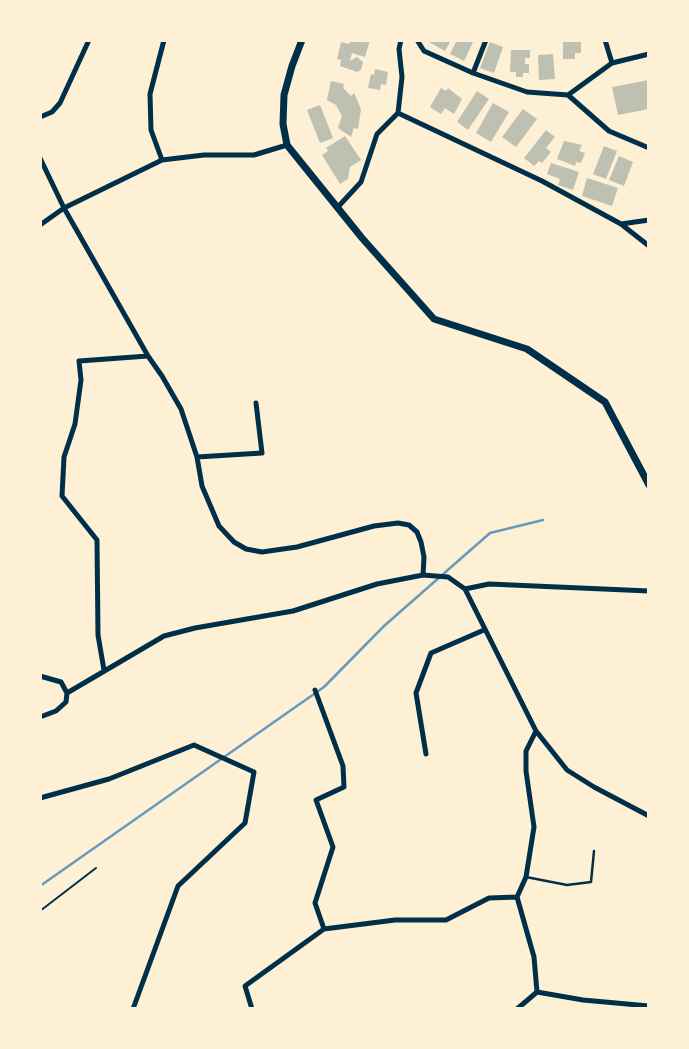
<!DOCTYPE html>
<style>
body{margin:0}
#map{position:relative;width:689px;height:1049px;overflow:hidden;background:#fdf0d5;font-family:"Public Sans",sans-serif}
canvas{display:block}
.frame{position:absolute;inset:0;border:42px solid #fdf0d5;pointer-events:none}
</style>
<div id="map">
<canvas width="689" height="1049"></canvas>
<div class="frame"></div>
</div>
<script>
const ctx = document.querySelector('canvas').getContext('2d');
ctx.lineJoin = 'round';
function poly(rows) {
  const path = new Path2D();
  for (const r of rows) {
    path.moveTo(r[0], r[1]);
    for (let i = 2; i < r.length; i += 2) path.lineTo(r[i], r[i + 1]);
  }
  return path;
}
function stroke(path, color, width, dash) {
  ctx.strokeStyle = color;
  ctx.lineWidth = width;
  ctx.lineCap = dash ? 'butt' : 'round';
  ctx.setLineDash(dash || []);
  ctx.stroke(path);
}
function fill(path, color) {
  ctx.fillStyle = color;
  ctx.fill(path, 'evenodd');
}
const stream = poly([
 [40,886,324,687,384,626,490,533,543,520]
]);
const building = poly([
 [350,40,370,40,365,57,352,53,350,61,357,57,363,62,361,70,357,72,340,66,341,60,337,59,341,42,349,44],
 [430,40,451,40,445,51,429,42],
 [457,40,474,40,464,61,450,54],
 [563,40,581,42,581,53,575,53,575,59,563,59],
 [490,42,503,47,494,73,480,68],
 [511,50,530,50,530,58,525,58,525,64,529,64,529,73,523,73,523,77,516,77,516,72,510,72],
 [553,54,555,79,539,80,538,55],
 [375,69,388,72,386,85,381,84,380,90,368,88,371,74,374,75],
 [649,80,649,109,618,115,612,87],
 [331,81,344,84,343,88,351,96,354,93,361,109,358,129,354,128,351,137,338,128,342,116,336,105,327,100],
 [441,88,446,91,448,88,462,99,454,114,445,108,441,114,430,107],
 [477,91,489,99,468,130,457,122],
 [493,103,509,112,491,142,476,133],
 [320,105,333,138,320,143,307,110],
 [523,109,537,119,516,147,502,137],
 [546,130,555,137,546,148,551,152,542,163,539,161,534,166,524,158],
 [345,136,361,160,350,167,348,179,340,184,322,155,328,151,326,148],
 [564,141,582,145,579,151,585,153,581,163,576,162,575,166,557,159],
 [604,146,617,151,606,179,593,174],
 [619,156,633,162,624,186,609,180],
 [551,163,579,172,573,190,558,185,560,179,547,174],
 [587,178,618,188,612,206,582,196]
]);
const path = poly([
 [40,911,96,868]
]);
const service = poly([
 [526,877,567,885,591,882,594,851]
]);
const minor = poly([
 [417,40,424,51,473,73,527,92,568,95,612,63,649,54],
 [605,40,612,63],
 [473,73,486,40],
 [568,95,609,131,649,148],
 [398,113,542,181,621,224,649,246],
 [40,117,52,112,60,103,89,40],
 [40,158,64,208,148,356],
 [162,160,151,130,150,94,164,40],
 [337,208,361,182,377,134,398,113,402,77,399,49,401,40],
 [621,224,649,220],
 [40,225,64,208,162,160,204,155,254,155,287,145],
 [256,403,262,453,197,457,202,486,219,526,234,542,246,549,262,552,297,547,374,526,398,523,409,525,417,532,421,542,424,557,423,575],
 [465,589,536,731,567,770,594,787,649,816],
 [104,670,98,635,97,540,62,496,64,457,75,424,81,380,79,361,148,356,162,376,181,409,197,457],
 [40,676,61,682,67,693],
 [315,690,343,766,344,787,316,800,333,847,315,903,324,929],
 [40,717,56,711,66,702,67,693,164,636,195,628,293,611,377,584,423,575,448,577,465,589,489,584,649,591],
 [426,754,416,693,431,653,484,630],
 [40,798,109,779,194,745,254,772,245,823,178,886,133,1009],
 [517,897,526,877,534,827,526,771,526,751,536,731],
 [252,1009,245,986,324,929,395,920,446,920,489,898,517,897,534,957,537,992],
 [517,1009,537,992,583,1000,649,1006]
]);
const tertiary = poly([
 [302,40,292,66,284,95,283,124,287,145,362,238,434,319,527,349,605,402,649,485]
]);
stroke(stream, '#669bbc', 2.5);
fill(building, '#bec0b2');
stroke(path, '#003049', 2);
stroke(service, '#003049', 2.5);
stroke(minor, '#003049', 5);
stroke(tertiary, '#003049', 7);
</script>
